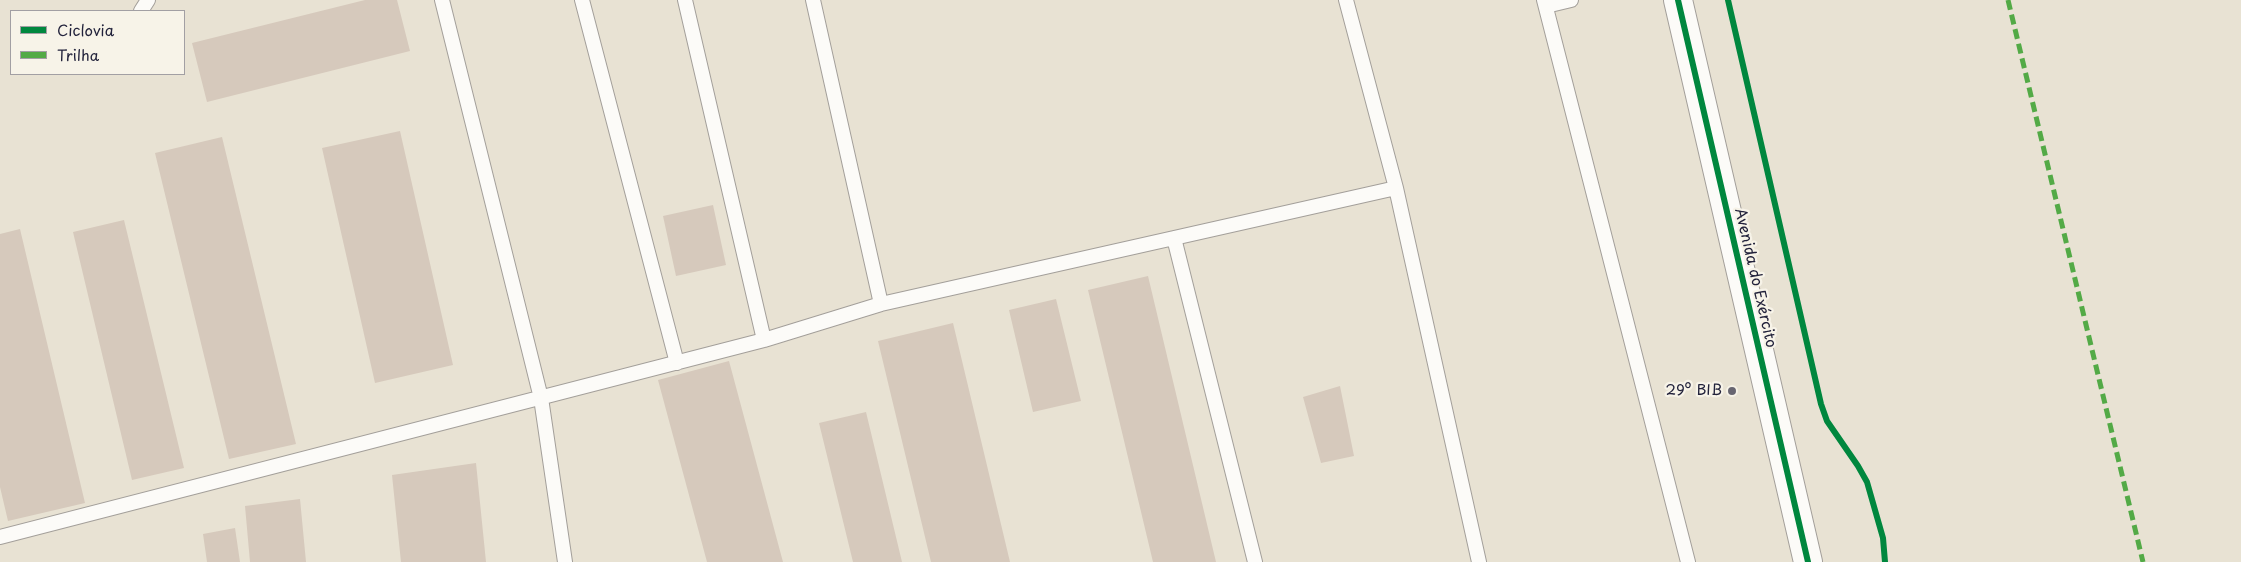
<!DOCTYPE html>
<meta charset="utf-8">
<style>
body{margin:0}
#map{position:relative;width:2241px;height:562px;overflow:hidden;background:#e8e2d3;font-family:"Playpen Sans",sans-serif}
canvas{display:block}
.legend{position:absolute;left:10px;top:10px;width:175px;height:65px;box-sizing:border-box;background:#f7f3e8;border:1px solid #a29fa3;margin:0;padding:6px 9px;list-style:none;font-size:15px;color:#22223b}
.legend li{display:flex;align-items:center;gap:10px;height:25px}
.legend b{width:25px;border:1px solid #a29fa3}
</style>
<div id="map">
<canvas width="2241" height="562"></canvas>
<ul class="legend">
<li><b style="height:6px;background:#00873e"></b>Ciclovia</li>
<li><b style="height:6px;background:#53aa46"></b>Trilha</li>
</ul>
</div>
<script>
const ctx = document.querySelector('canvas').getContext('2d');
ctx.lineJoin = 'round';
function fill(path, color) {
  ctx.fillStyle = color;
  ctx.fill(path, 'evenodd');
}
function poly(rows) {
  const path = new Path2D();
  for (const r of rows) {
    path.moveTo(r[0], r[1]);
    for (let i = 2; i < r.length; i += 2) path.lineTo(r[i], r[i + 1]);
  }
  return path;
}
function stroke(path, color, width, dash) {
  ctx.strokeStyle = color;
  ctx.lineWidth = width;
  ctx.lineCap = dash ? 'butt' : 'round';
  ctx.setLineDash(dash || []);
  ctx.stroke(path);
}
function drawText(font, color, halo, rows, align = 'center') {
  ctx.font = font + ' "Playpen Sans",sans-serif';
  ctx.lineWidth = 4.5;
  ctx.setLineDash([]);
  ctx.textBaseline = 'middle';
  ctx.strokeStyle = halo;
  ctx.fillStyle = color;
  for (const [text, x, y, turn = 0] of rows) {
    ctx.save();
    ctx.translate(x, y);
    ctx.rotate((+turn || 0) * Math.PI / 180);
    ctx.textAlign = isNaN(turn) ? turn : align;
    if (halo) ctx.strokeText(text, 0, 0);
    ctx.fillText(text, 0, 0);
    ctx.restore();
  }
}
const building = poly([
 [365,0,397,0,410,51,207,102,192,43],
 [400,131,453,365,375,383,322,148],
 [222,137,296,444,229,459,155,153],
 [713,205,726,265,676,276,663,216],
 [124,220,184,468,132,480,73,232],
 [20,229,85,503,8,521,0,487,0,234],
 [1148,276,1216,562,1153,562,1088,290],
 [1056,299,1081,401,1033,412,1009,310],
 [953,323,1010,562,931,562,878,341],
 [729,361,783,562,707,562,658,380],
 [1340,386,1354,456,1321,463,1303,397],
 [866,412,902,562,853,562,819,423],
 [476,463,486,562,401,562,392,475],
 [300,499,306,562,250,562,245,506],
 [235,528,240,562,207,562,203,534]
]);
const service = poly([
 [442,0,541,398,565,562],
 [582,0,677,363],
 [685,0,764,340],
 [813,0,881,304],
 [1346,0,1396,188,1479,562],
 [1544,0,1688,562],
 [1546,6,1571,0],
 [141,11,148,0],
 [1174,238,1255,562],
 [0,537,764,340,881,304,1396,188]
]);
const tertiary = poly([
 [1678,0,1808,562]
]);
const quiet = poly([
 [2008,0,2143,562]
]);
const cycleway = poly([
 [1678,0,1808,562],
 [1728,0,1821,404,1827,421,1858,466,1867,482,1883,538,1885,562]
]);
const markers = [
 [1732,391,5,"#676570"]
];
const streetNames = [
 ["Avenida do Exército",1755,278,77]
];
const poiNames = [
 ["29º BIB",1722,391]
];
fill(building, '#d6c9bc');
stroke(service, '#a39f9a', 16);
stroke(tertiary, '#a39f9a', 30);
stroke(service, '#fcfbf8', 14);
stroke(tertiary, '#fcfbf8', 28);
stroke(quiet, '#53aa46', 5, [10, 5]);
stroke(cycleway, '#00873e', 6);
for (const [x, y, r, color] of markers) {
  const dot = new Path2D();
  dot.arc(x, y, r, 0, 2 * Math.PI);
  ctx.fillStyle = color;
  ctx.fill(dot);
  stroke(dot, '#f7f3e8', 2);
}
drawText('15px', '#22223b', '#f7f3e8', streetNames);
drawText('15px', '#22223b', '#f7f3e8', poiNames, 'right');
</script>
